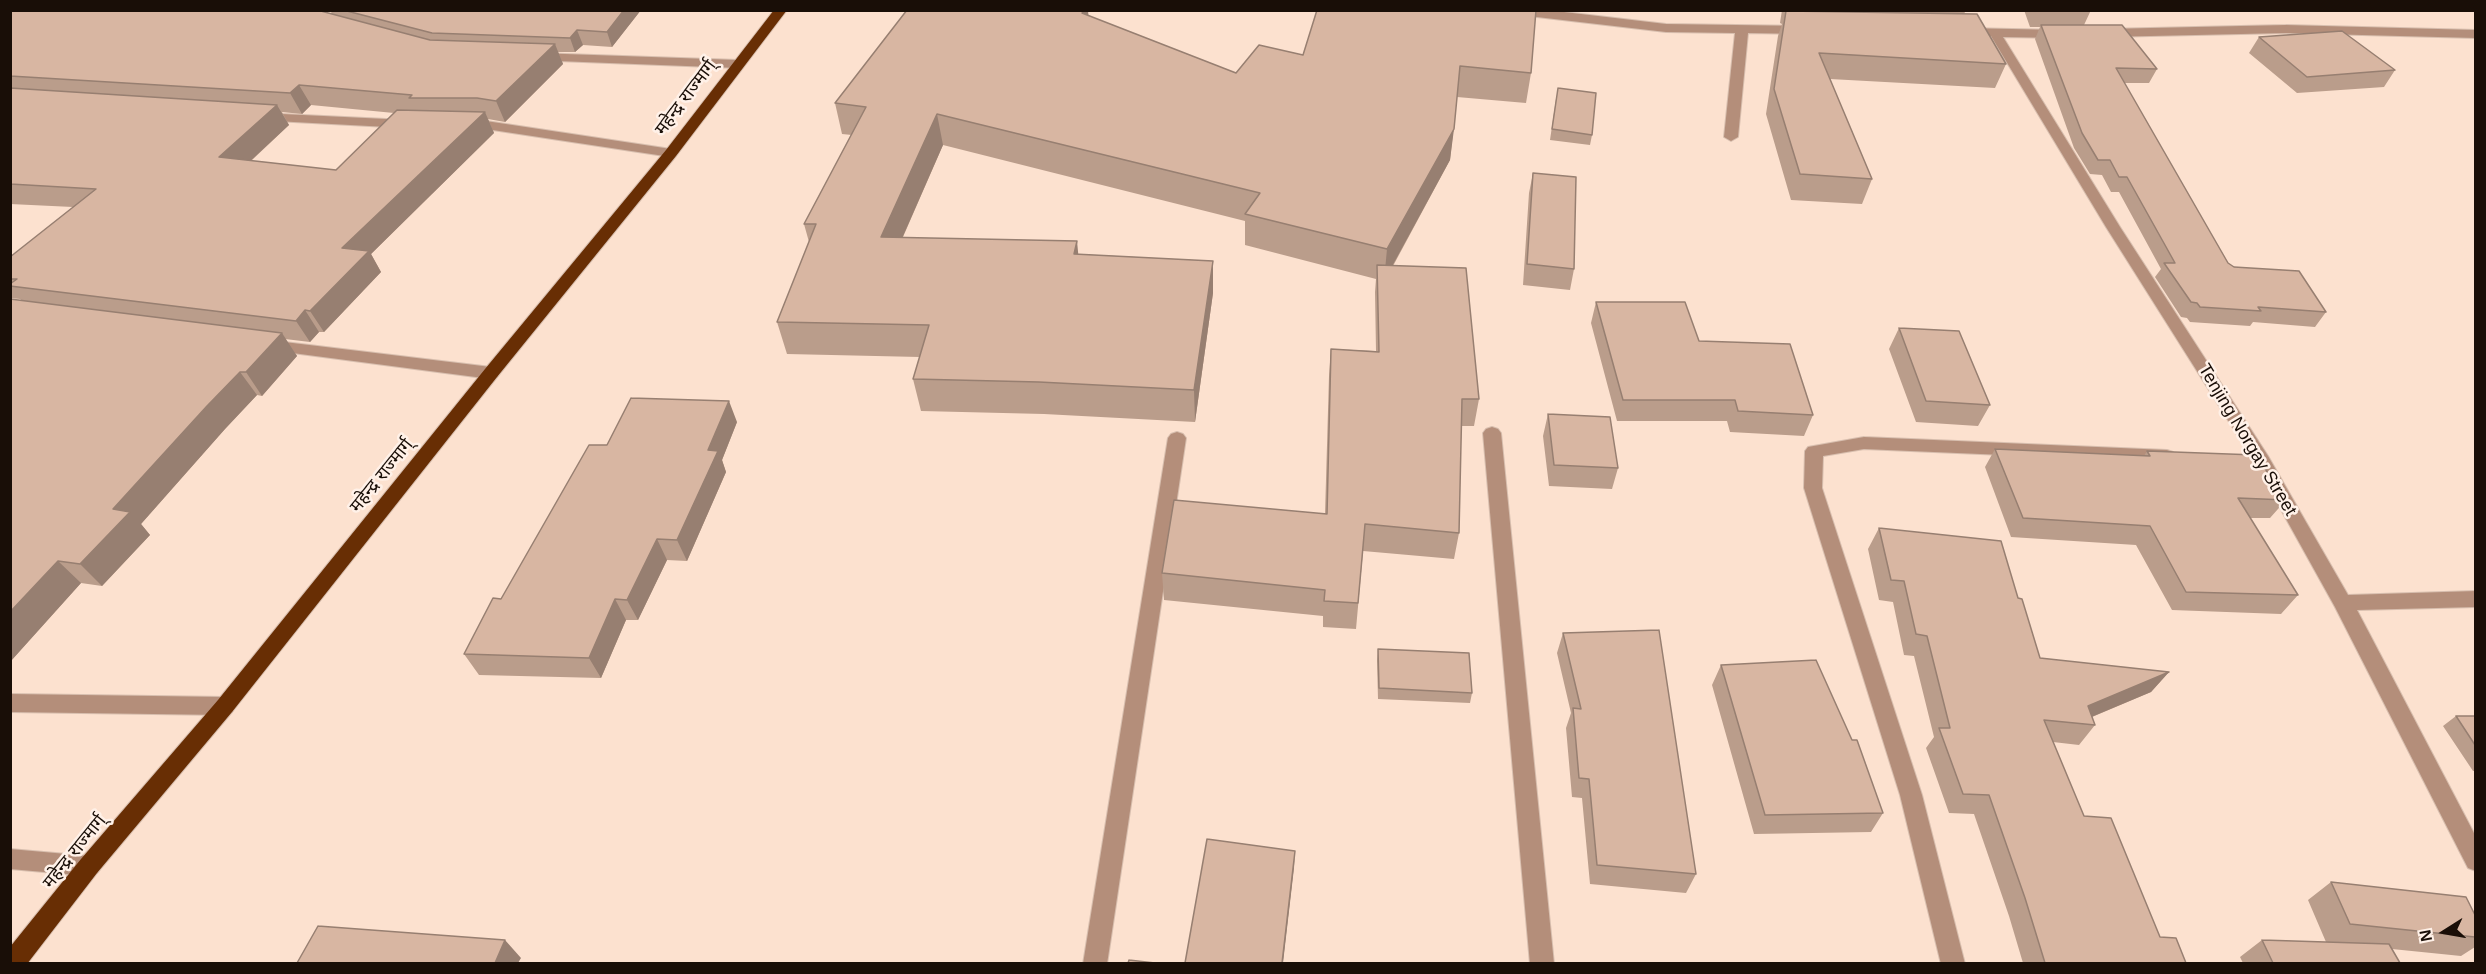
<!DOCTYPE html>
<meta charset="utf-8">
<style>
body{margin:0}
#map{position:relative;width:2486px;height:974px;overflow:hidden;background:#fce1cf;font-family:Arial,sans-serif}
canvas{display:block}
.frame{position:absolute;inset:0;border:12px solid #190e07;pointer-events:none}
.north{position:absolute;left:2414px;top:902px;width:60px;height:60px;-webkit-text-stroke:4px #fff1e8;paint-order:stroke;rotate:259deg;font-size:16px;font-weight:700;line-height:24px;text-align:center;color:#190e07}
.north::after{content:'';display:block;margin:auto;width:21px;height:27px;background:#190e07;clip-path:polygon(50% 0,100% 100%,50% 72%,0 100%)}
</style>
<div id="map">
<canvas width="2486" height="974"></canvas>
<div class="frame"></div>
<div class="north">N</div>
</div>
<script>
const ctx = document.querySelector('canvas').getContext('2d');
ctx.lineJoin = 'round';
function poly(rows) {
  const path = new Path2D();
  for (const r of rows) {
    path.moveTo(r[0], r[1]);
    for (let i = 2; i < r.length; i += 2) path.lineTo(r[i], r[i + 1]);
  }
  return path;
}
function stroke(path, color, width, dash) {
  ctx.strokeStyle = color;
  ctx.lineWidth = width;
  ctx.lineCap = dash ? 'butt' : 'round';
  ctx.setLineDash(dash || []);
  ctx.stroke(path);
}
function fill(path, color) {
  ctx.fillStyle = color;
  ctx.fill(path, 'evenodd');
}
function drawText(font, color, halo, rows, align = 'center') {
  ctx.font = font + ' Arial,"Noto Sans Devanagari",sans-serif';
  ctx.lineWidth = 5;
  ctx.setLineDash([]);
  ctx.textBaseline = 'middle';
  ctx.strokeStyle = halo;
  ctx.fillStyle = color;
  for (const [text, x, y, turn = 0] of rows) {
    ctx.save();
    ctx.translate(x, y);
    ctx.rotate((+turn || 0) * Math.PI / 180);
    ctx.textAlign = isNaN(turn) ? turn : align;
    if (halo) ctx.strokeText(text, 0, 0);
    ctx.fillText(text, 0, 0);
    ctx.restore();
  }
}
const minor = poly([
 [1505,10,1547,10,1666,24,1805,26,1811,30,1805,34,1748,33,1738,137,1731,141,1724,137,1735,33,1666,32,1511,14,1505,10],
 [2286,25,2476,30,2476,38,2286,33,2105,37,2099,33,2105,29,2286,25],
 [1964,28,2060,30,2066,34,2060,38,2003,37,2120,227,2268,456,2348,595,2476,591,2476,607,2357,610,2476,837,2476,871,2468,868,2335,607,2255,463,2106,227,1991,36,1960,35,1958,32,1964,28],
 [536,53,738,60,744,64,738,68,532,60,530,57,536,53],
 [261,113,407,120,414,124,407,128,256,120,254,117,256,114,261,113],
 [468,121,486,121,671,149,678,153,671,157,486,129,463,128,461,125,463,122,468,121],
 [268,340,491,367,497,369,499,373,497,377,491,379,262,349,260,345,262,341,268,340],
 [1492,427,1498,429,1501,433,1554,964,1530,964,1483,433,1486,429,1492,427],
 [1177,432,1183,434,1186,438,1107,964,1083,964,1168,438,1171,434,1177,432],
 [1864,437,2167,450,2173,452,2176,456,2173,460,2167,462,1864,449,1823,456,1822,488,1922,795,1965,964,1941,964,1900,795,1804,488,1805,451,1808,447,1864,437],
 [10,694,225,697,232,700,235,706,232,712,225,715,10,712,10,694],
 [10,849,89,856,97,859,100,866,97,873,89,876,10,869,10,849]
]);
const highway = poly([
 [774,10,787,10,676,156,497,377,232,712,97,873,27,964,10,964,10,947,81,859,218,700,485,369,666,150,774,10]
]);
const wall = poly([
 [10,10,332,14,330,10,641,10,612,47,583,45,575,52,558,52,563,64,505,122,488,119,494,133,371,254,381,272,324,332,319,332,310,342,285,339,297,356,262,396,257,395,225,429,141,524,150,535,102,586,81,583,10,662,10,299,21,300,20,299,10,298,10,257,73,207,10,204],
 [311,105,394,113,336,170,251,161,289,125,282,112,302,114],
 [907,10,1088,10,1088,16,1236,73,1303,55,1317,10,1531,73,1526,103,1457,97,1450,160,1393,266,1479,399,1474,426,1461,426,1459,533,1454,559,1363,551,1356,629,1323,627,1323,616,1164,600,1162,573,1325,514,1329,376,1331,349,1376,351,1375,292,1376,279,1245,245,1245,221,943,145,903,237,1078,254,1213,261,1213,293,1195,422,1044,414,921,411,913,379,920,357,787,354,777,322,809,242,804,224,852,135,842,134,835,103],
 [1782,10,1966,10,1964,14,2006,64,1995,88,1830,79,1872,179,1862,204,1791,200,1766,114,1778,36,1782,24,1780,23],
 [2024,10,2091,10,2084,25,2157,69,2149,83,2124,83,2228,263,2234,267,2326,312,2315,327,2253,322,2250,326,2190,322,2187,318,2181,317,2155,277,2161,269,2119,192,2111,192,2102,175,2090,174,2074,148,2035,39,2040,27,2030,27],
 [2259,37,2395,70,2384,87,2297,93,2249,53],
 [1556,99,1592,135,1590,145,1550,140],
 [1533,173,1574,269,1570,290,1523,285,1529,193],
 [1596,302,1699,341,1813,415,1804,436,1730,432,1727,421,1617,421,1591,323],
 [1899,328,1990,405,1978,426,1916,422,1889,349],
 [1548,414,1618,468,1612,489,1549,486,1543,436],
 [737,422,722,460,726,472,687,561,667,560,638,620,626,620,601,678,479,675,464,654,501,599,607,445],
 [1995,449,2144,456,2147,451,2286,500,2270,518,2250,518,2298,595,2281,614,2172,610,2136,545,2011,537,1985,467],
 [1879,528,2018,598,2040,658,2169,672,2151,692,2092,717,2095,725,2079,745,2053,742,2084,816,2160,937,2186,963,2023,963,2009,916,1974,814,1949,813,1926,748,1934,737,1914,656,1904,655,1893,602,1879,600,1868,549],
 [1563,633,1696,874,1686,893,1590,884,1582,798,1572,797,1566,728,1571,713,1557,653],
 [1378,649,1472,693,1470,703,1378,699,1377,660],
 [1721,665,1883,813,1871,832,1754,834,1712,685],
 [2456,716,2475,716,2475,771,2473,771,2443,726],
 [2331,882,2475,937,2475,947,2461,956,2392,949,2400,963,2243,963,2240,957,2262,940,2326,942,2308,900]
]);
const shadedWall = poly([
 [624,10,641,10,612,47,607,32],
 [1085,10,1088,10,1090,37,1082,13],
 [577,30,583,45,575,52,570,38],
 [555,44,563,64,505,122,496,101],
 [299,85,311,105,302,114,290,93],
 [277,105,289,125,232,178,219,157],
 [485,112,494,133,371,254,381,272,324,332,310,311,342,248],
 [937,114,943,145,889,268,881,237],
 [1454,129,1450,160,1384,281,1387,249],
 [1077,241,1080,272,1074,254],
 [1213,261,1213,293,1195,422,1194,390],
 [305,310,319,332,310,342,296,321],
 [282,333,297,356,262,396,246,372],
 [240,372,257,395,225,429,141,524,150,535,102,586,80,564,113,509,207,406],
 [729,401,737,422,722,460,726,472,687,561,677,540,708,450],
 [657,539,667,560,638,620,627,600],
 [58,561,81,583,10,662,10,612],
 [615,599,626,620,601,678,589,658],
 [2169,672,2151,692,2077,723,2088,706],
 [1295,851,1294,868,1283,963,1282,963],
 [505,940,521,958,518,963,495,963]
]);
const building = poly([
 [10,10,317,10,430,40,555,44,496,101,477,98,409,98,412,95,299,85,290,93,10,76,10,10],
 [343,10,624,10,607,32,577,30,570,38,432,33,343,10],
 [907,10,1085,10,1082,13,1236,73,1259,45,1303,55,1317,10,1536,10,1531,73,1460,66,1454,129,1387,249,1245,214,1260,193,937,114,881,237,1077,241,1074,254,1213,261,1194,390,1039,382,913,379,929,325,777,322,816,224,804,224,866,107,835,103,907,10],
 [1786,11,1977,14,2006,64,1819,53,1872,179,1800,174,1774,89,1786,11],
 [2041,25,2122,25,2157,69,2116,68,2228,263,2234,267,2299,271,2326,312,2258,307,2261,311,2200,307,2197,303,2191,302,2164,263,2175,263,2127,177,2119,177,2110,160,2098,160,2082,133,2041,25],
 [2342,31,2395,70,2307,77,2259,37,2342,31],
 [10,88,277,105,219,157,336,170,397,110,485,112,342,248,369,251,310,311,305,310,296,321,10,286,10,284,17,279,10,279,10,257,96,189,10,184,10,88],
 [1558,88,1596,93,1592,135,1552,129,1558,88],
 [1533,173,1576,177,1574,269,1527,264,1533,173],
 [1377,265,1466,268,1479,399,1462,399,1459,533,1365,524,1358,603,1324,601,1325,590,1162,573,1174,500,1327,514,1331,349,1379,352,1377,265],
 [10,299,282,333,246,372,240,372,207,406,113,509,130,512,80,564,58,561,10,612,10,299],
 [1596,302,1685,302,1699,341,1790,344,1813,415,1738,411,1735,400,1623,400,1596,302],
 [1899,328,1959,331,1990,405,1926,401,1899,328],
 [631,398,729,401,708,450,718,451,677,540,657,539,627,600,615,599,589,658,464,654,493,598,501,599,589,445,607,445,631,398],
 [1548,414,1610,417,1618,468,1554,465,1548,414],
 [1995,449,2150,456,2147,451,2256,455,2286,500,2238,498,2298,595,2186,592,2150,526,2023,518,1995,449],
 [1879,528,2001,541,2018,598,2022,599,2040,658,2169,672,2088,706,2095,725,2044,720,2084,816,2111,818,2160,937,2176,938,2186,963,2045,963,2025,898,1989,795,1963,794,1939,728,1950,728,1927,636,1916,634,1904,581,1891,580,1879,528],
 [1659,630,1696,874,1597,865,1589,779,1579,778,1573,708,1581,709,1563,633,1659,630],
 [1378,649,1469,653,1472,693,1379,688,1378,649],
 [1816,660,1852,740,1857,740,1883,813,1765,815,1721,665,1816,660],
 [2456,716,2475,716,2475,745,2456,716],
 [1207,839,1295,851,1282,963,1185,963,1207,839],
 [2331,882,2466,897,2475,915,2475,937,2350,924,2331,882],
 [318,926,505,940,495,963,297,963,318,926],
 [2262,940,2389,944,2400,963,2273,963,2262,940],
 [1129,960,1155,963,1128,963,1129,960]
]);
const streetNames = [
 ["महेन्द्र राज्मार्ग्",686,98,-53],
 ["Tenjing Norgay Street",2247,440,59],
 ["महेन्द्र राज्मार्ग्",382,476,-51],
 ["महेन्द्र राज्मार्ग्",75,852,-51]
];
stroke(minor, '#d8bfaf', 2);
stroke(highway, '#d8bfaf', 2);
fill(minor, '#b48e7a');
fill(highway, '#682e04');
fill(wall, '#ba9d8b');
fill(shadedWall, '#977f71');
fill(building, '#d8b6a2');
stroke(building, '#977f71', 1.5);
drawText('18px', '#190e07', '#fff1e8', streetNames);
</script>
